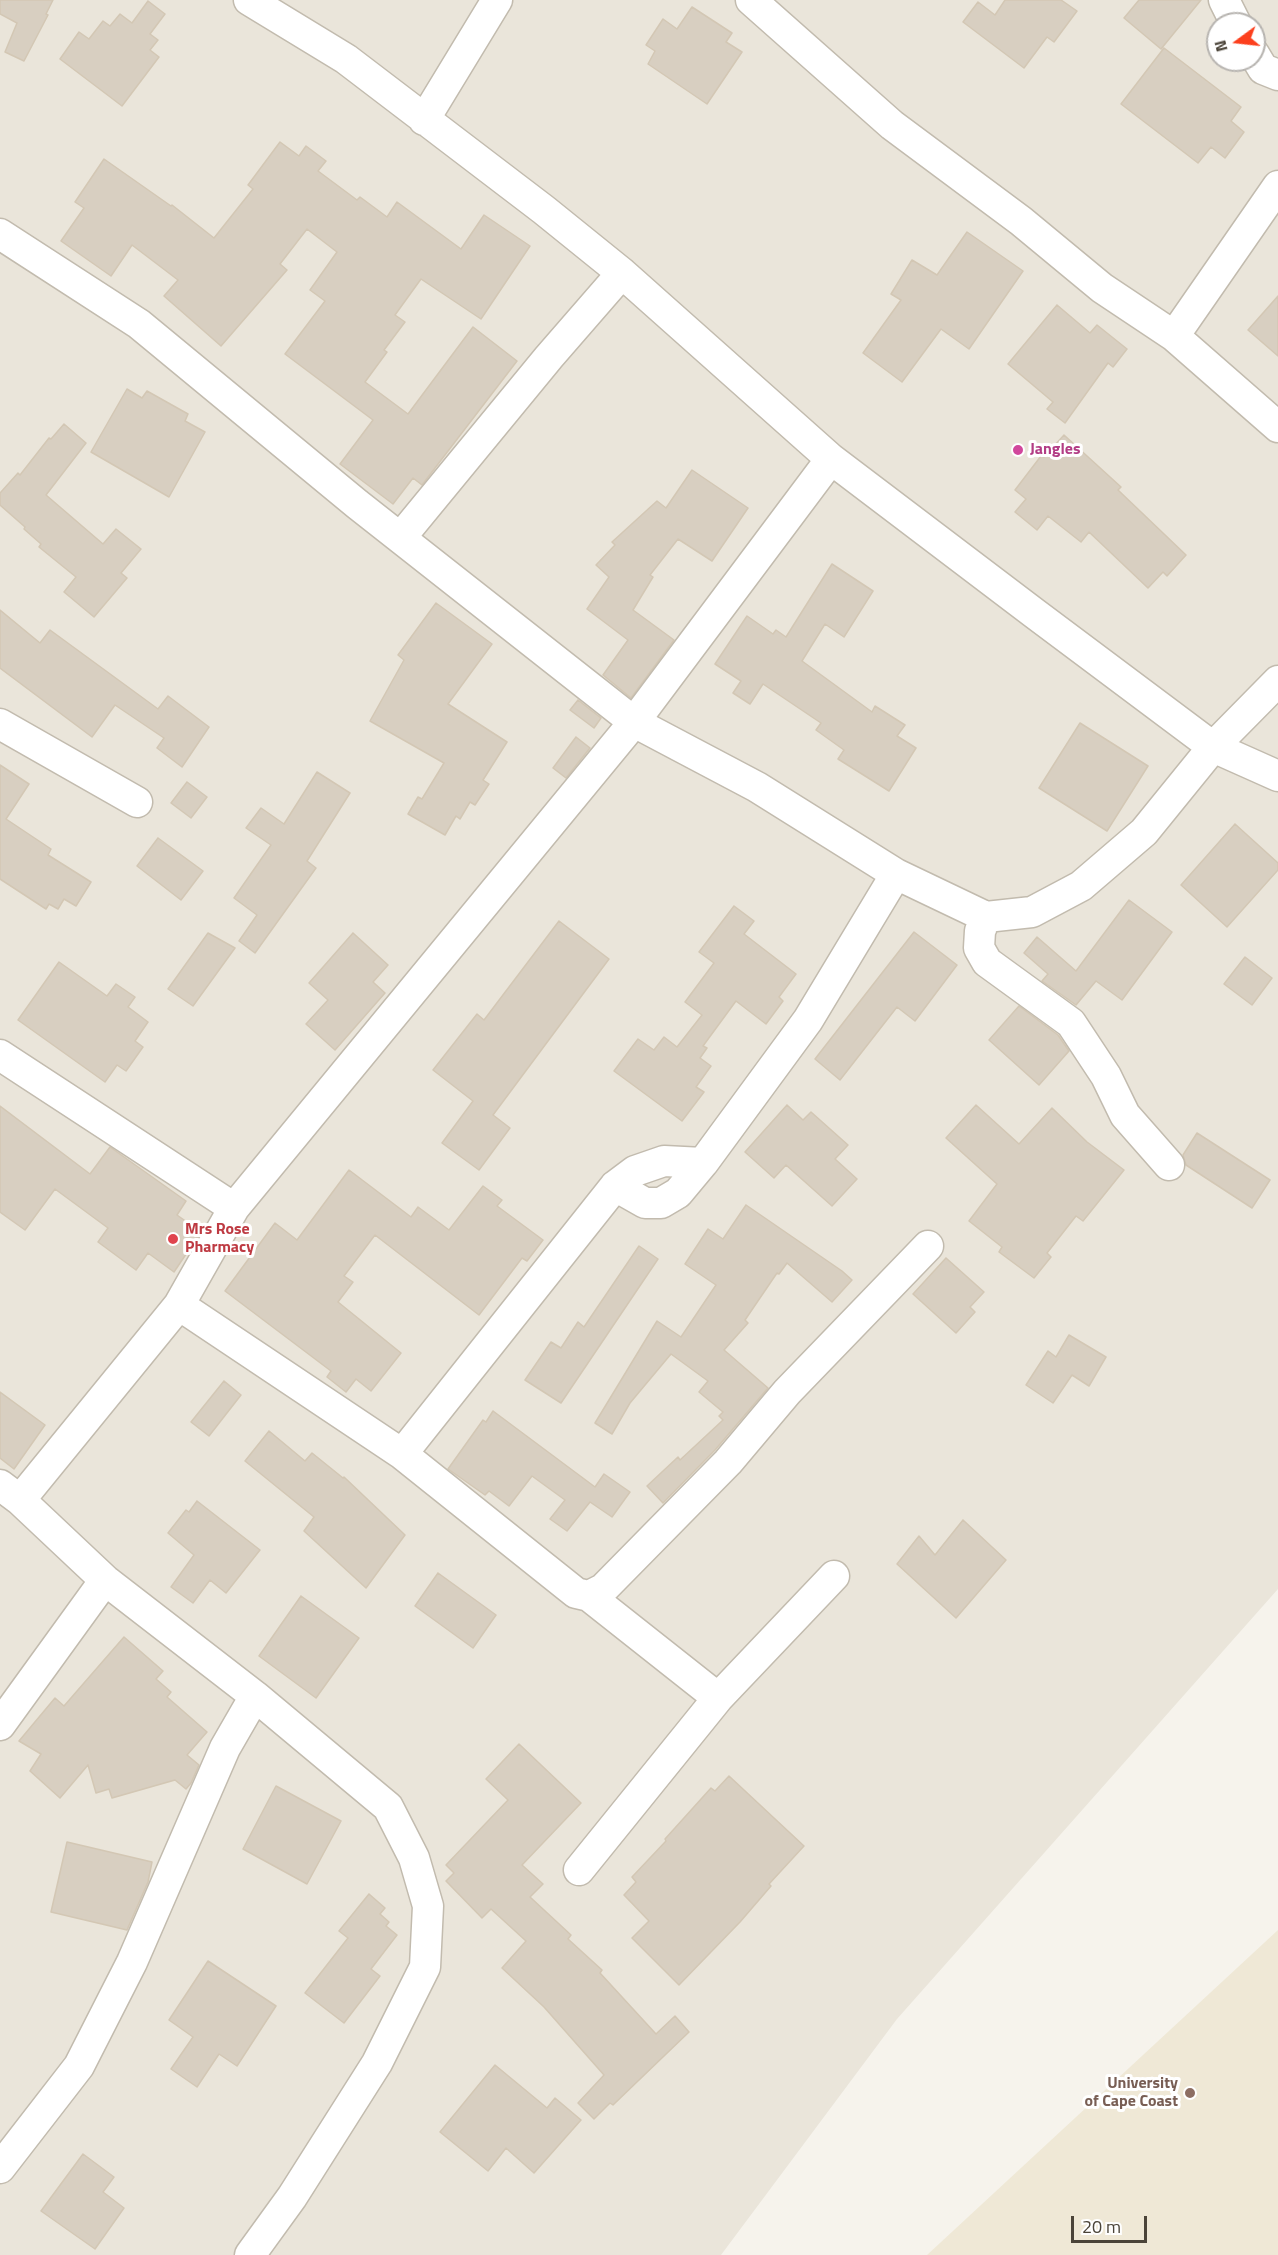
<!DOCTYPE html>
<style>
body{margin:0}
#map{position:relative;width:1278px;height:2255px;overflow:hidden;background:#f6f3ec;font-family:"Titillium Web",sans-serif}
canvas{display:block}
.north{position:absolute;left:1206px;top:12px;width:60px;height:60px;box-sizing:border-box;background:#fff;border:2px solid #b7b4b0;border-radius:50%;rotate:255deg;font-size:16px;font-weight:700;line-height:24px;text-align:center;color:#4b4439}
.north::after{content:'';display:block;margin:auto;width:21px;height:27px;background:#fc3f1d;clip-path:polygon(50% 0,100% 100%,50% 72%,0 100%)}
.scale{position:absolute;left:1071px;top:2216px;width:76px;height:27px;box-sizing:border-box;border:3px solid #4b4439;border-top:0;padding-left:8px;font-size:18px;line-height:21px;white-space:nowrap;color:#4b4439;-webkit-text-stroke:4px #fff;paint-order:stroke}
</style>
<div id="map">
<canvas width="1278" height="2255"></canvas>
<div class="north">N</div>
<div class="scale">20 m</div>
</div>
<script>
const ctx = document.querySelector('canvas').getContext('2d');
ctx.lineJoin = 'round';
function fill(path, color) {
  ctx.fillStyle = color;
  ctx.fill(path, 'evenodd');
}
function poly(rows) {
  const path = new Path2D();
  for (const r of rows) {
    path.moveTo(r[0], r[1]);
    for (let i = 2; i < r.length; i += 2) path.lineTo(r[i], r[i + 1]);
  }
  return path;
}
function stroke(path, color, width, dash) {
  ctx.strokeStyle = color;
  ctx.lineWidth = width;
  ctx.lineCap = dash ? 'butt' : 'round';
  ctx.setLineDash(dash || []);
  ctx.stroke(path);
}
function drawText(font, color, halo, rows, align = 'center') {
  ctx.font = font + ' "Titillium Web",sans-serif';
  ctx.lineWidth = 6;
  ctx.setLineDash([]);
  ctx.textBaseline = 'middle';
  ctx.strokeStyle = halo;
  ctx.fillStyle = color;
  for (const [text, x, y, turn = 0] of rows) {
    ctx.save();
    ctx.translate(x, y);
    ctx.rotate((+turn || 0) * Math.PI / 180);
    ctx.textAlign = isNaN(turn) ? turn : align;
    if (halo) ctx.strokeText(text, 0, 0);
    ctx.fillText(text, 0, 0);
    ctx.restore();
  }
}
const residential = poly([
 [0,0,1278,0,1278,1589,897,2019,721,2255,0,2255],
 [1218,24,1254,24,1254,60,1218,60]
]);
const education = poly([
 [1278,1930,1278,2255,927,2255]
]);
const building = poly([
 [0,0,53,0,46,14,48,15,24,61,5,52,17,23,0,14,0,0],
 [1005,0,1061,0,1077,11,1054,42,1047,37,1024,68,963,22,978,2,995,15,1005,0],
 [1139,0,1201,0,1161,49,1124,18,1139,0],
 [148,1,165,14,150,34,158,40,150,50,159,57,122,106,60,59,79,32,89,39,103,21,110,26,120,14,132,23,148,1],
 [692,7,732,33,726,42,742,52,707,104,648,64,655,51,646,45,663,19,677,29,692,7],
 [1164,48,1241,107,1231,121,1244,132,1225,158,1211,147,1198,163,1121,104,1164,48],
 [280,142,299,156,306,146,326,161,318,171,357,200,360,197,387,217,397,202,461,249,484,215,530,246,481,319,421,279,395,315,405,322,384,350,387,352,365,382,408,414,473,327,517,361,422,485,413,478,393,504,340,464,373,420,285,354,325,301,310,290,337,252,307,229,280,264,287,270,221,346,164,296,178,280,132,245,111,276,61,241,84,208,75,202,104,159,171,206,172,205,214,238,253,189,248,185,280,142],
 [967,232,1023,271,969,349,941,329,902,382,863,353,901,300,891,294,912,260,937,275,967,232],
 [1278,296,1278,356,1248,330,1278,296],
 [1057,305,1090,333,1097,325,1127,349,1113,367,1108,363,1065,423,1047,409,1053,402,1008,364,1057,305],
 [127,389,142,398,147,391,188,414,185,421,205,432,169,497,91,452,127,389],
 [64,424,86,443,46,495,103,544,116,529,141,549,121,573,127,578,94,617,64,592,76,577,39,547,41,544,24,529,25,527,0,505,0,493,18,473,20,475,49,438,51,439,64,424],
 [1064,435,1121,487,1118,490,1186,555,1167,576,1163,572,1148,588,1089,532,1081,542,1048,516,1037,530,1015,512,1026,499,1015,490,1041,456,1044,457,1064,435],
 [692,470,748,508,712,561,678,539,650,575,653,577,633,610,674,640,631,698,603,675,628,640,587,609,609,577,596,565,615,545,612,542,657,501,666,508,692,470],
 [832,564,873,591,844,637,825,624,802,661,872,712,875,706,905,725,897,736,916,748,889,791,838,759,844,750,816,730,821,723,763,684,750,704,733,693,741,681,715,664,747,616,773,634,776,630,786,637,832,564],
 [436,603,492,644,448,704,507,742,483,780,489,784,475,805,470,802,460,819,456,816,445,835,408,814,418,797,422,799,444,763,370,721,404,660,398,655,436,603],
 [0,610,40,643,50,630,158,709,168,696,209,727,182,767,157,748,164,738,115,705,92,737,0,668,0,610],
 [578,700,601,718,594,728,570,710,578,700],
 [1080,723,1148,766,1107,831,1039,788,1080,723],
 [576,737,590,748,566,778,553,768,576,737],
 [0,765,29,784,6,819,51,849,48,855,91,882,76,906,64,899,58,909,49,904,46,909,0,879,0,765],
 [317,772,350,793,307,861,316,868,255,953,239,941,257,915,234,898,271,845,246,828,261,808,284,824,317,772],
 [187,782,207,797,191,818,171,803,187,782],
 [1235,824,1278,863,1278,870,1227,927,1181,885,1235,824],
 [158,838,203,871,181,900,137,866,158,838],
 [1129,900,1172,932,1122,1000,1096,981,1076,1005,1042,981,1048,974,1024,953,1037,937,1076,971,1129,900],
 [734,906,754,921,744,934,796,974,779,997,783,1001,766,1024,736,1001,703,1046,707,1048,700,1058,711,1066,696,1087,704,1092,682,1121,614,1071,638,1039,654,1050,664,1037,677,1047,702,1015,685,1002,714,963,699,952,734,906],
 [559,921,609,959,493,1115,510,1128,479,1170,442,1143,473,1101,433,1070,477,1014,484,1020,559,921],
 [914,932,957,965,915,1021,897,1007,840,1080,815,1059,914,932],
 [208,933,235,948,193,1006,168,989,208,933],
 [353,933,388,965,373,982,385,993,335,1050,306,1024,328,1000,309,983,353,933],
 [1245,957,1272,978,1252,1005,1224,984,1245,957],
 [59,962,107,996,116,984,135,997,128,1007,148,1022,135,1041,143,1047,126,1071,117,1065,105,1082,18,1020,59,962],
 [1019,1006,1058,1035,1069,1051,1039,1085,989,1040,1019,1006],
 [787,1105,803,1120,811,1112,848,1145,835,1159,857,1179,832,1206,786,1165,774,1178,745,1152,787,1105],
 [976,1105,1019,1144,1052,1108,1087,1142,1124,1170,1083,1221,1076,1216,1047,1253,1051,1257,1034,1278,999,1252,1002,1247,969,1221,997,1184,946,1138,976,1105],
 [0,1106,90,1174,110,1147,186,1201,177,1215,201,1232,174,1272,148,1253,136,1270,98,1242,108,1228,55,1189,25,1230,0,1212,0,1106],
 [1197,1133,1270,1180,1252,1208,1186,1165,1183,1155,1197,1133],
 [349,1170,411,1217,418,1207,449,1230,483,1186,502,1200,497,1206,543,1240,527,1261,522,1258,479,1315,375,1235,344,1276,353,1282,338,1302,401,1353,371,1391,356,1379,346,1392,327,1377,331,1371,225,1291,275,1223,297,1240,349,1170],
 [746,1205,842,1271,852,1280,832,1302,787,1263,779,1274,777,1273,745,1320,748,1323,724,1350,768,1388,715,1450,663,1503,647,1486,678,1457,680,1460,723,1420,719,1416,723,1412,699,1392,708,1381,671,1354,630,1403,612,1434,595,1423,657,1321,681,1337,716,1285,685,1264,708,1229,723,1239,746,1205],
 [639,1246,658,1259,561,1403,525,1380,551,1342,561,1348,578,1322,584,1327,639,1246],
 [946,1258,984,1292,970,1307,975,1312,956,1333,913,1294,946,1258],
 [1069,1335,1106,1357,1089,1386,1072,1375,1053,1403,1026,1385,1048,1351,1056,1357,1069,1335],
 [224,1381,241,1395,209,1436,191,1422,224,1381],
 [0,1392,45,1425,14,1469,0,1458,0,1392],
 [493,1411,595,1487,604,1474,630,1492,612,1517,590,1502,567,1531,550,1519,565,1500,532,1476,509,1506,489,1491,485,1495,448,1469,483,1420,486,1422,493,1411],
 [269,1431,305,1461,312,1453,343,1478,344,1477,405,1535,366,1588,304,1531,314,1517,245,1461,269,1431],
 [197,1501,260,1550,226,1593,210,1580,193,1603,171,1587,194,1555,168,1533,186,1510,189,1512,197,1501],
 [963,1520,1006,1560,956,1618,897,1564,919,1536,935,1555,963,1520],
 [438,1573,496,1615,473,1648,415,1606,438,1573],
 [301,1596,359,1638,316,1698,259,1656,301,1596],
 [124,1637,163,1671,156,1679,171,1692,167,1697,207,1732,187,1755,199,1765,191,1783,186,1789,175,1780,112,1798,109,1789,96,1793,88,1765,60,1798,30,1771,41,1754,19,1741,55,1698,64,1706,124,1637],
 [519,1744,581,1803,522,1865,543,1884,530,1897,571,1935,568,1939,602,1970,600,1973,656,2034,675,2016,689,2032,613,2105,610,2103,594,2119,578,2103,604,2075,544,2007,502,1968,526,1941,491,1909,482,1918,446,1881,454,1873,446,1865,508,1800,486,1779,519,1744],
 [729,1776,804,1846,769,1884,771,1886,740,1922,679,1985,632,1938,649,1921,624,1895,636,1882,632,1877,666,1841,665,1839,711,1788,715,1791,729,1776],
 [276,1786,341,1821,307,1884,243,1849,276,1786],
 [67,1842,152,1862,148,1882,127,1930,51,1912,67,1842],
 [369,1894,385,1908,380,1914,389,1922,386,1926,397,1935,371,1969,380,1976,344,2023,305,1993,348,1938,339,1931,369,1894],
 [208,1961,276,2006,237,2066,219,2054,197,2087,171,2069,193,2037,169,2020,208,1961],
 [495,2065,547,2108,555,2098,581,2120,534,2173,506,2148,488,2171,440,2132,495,2065],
 [83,2154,114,2177,103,2192,124,2208,95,2249,41,2211,83,2154]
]);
const street = poly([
 [249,0,346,59,544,210,622,273,831,459,1034,613,1213,747,1278,776],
 [751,0,892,125,1021,221,1102,288,1174,336,1278,427],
 [1224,0,1236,24],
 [1254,54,1263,69,1278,75],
 [424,120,497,0],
 [0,234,139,324,357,504,634,722,757,787,896,874,986,917,1032,912,1081,886,1144,832,1213,747,1278,681],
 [1174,336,1278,186],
 [401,537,549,357,622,273],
 [0,724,137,802],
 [986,917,980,931,979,948,987,962,1071,1023,1106,1076,1125,1115,1169,1165],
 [0,1055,234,1208],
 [615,1186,645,1203,661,1203,678,1193,703,1163],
 [179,1305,402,1454,615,1186,635,1171,664,1161,703,1163,808,1020,896,874],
 [402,1454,576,1593,589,1596,603,1589,728,1462,787,1392,928,1246],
 [0,1485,20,1500,105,1580,255,1696,388,1807,414,1858,428,1906,425,1967,377,2063,292,2197,250,2255],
 [20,1500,179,1305,234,1208,634,722,831,459],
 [589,1596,718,1698],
 [0,1725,105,1580],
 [579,1870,718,1698,834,1576],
 [0,2168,79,2066,132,1962,225,1748,255,1696]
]);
const markers = [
 [1018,450,6,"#d1479c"],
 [173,1239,6,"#e0444e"],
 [1190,2093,6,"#8d6e63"]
];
const hotelNames = [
 ["Jangles",1030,450]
];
const healthNames = [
 ["Mrs Rose",185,1230],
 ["Pharmacy",185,1248]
];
const educationNames = [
 ["University",1178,2084],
 ["of Cape Coast",1178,2102]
];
fill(residential, '#eae5da');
fill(education, '#efe8d6');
fill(building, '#d8cfc1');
stroke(building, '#d3c7b4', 1.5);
stroke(street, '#c2bbae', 33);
stroke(street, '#fff', 30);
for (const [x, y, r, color] of markers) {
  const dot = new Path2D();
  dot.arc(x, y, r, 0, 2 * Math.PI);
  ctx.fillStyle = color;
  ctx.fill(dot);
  stroke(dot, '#fff', 2);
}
drawText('bold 16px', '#b23c85', '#fff', hotelNames, 'left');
drawText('bold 16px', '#be3a42', '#fff', healthNames, 'left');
drawText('bold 16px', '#785e54', '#fff', educationNames, 'right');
</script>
